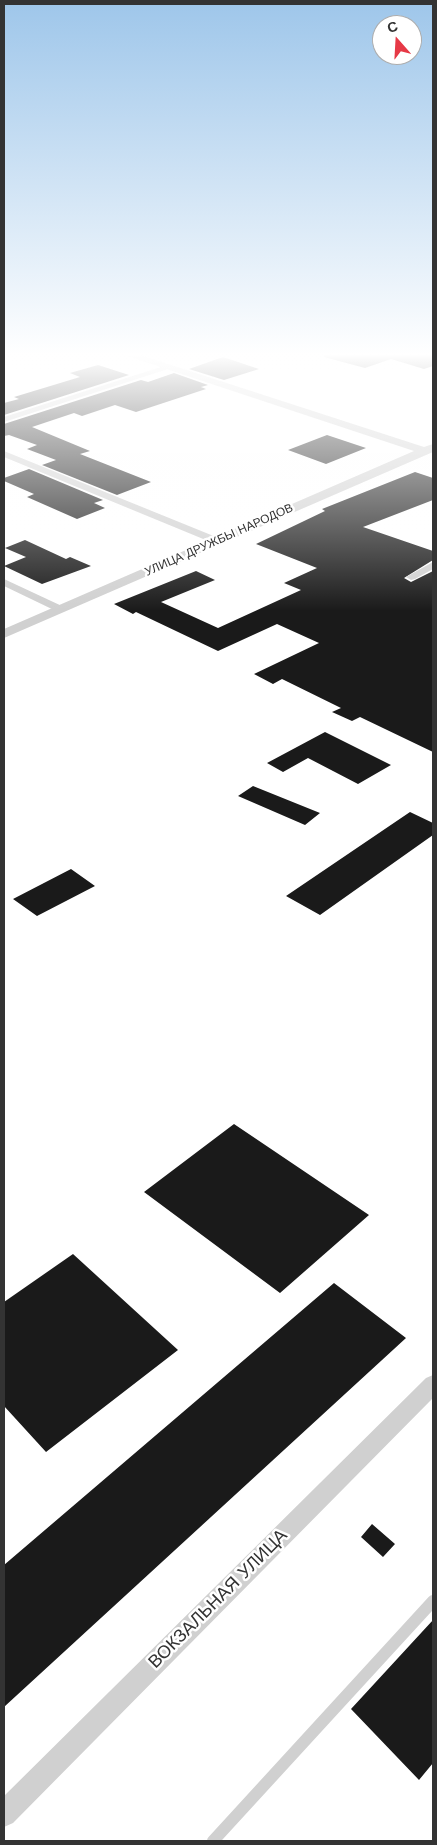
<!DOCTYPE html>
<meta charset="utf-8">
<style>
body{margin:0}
#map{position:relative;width:437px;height:1845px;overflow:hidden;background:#fff;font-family:"Work Sans",sans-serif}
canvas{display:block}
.frame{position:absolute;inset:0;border:5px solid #333;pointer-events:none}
.north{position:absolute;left:372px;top:15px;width:50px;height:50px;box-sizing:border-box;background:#fff;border:1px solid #adadad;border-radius:50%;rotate:341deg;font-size:14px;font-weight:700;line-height:20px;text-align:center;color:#333}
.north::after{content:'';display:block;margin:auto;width:18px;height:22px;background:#e63946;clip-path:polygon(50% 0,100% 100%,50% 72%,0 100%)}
</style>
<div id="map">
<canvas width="437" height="1845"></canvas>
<div class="frame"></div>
<div class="north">С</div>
</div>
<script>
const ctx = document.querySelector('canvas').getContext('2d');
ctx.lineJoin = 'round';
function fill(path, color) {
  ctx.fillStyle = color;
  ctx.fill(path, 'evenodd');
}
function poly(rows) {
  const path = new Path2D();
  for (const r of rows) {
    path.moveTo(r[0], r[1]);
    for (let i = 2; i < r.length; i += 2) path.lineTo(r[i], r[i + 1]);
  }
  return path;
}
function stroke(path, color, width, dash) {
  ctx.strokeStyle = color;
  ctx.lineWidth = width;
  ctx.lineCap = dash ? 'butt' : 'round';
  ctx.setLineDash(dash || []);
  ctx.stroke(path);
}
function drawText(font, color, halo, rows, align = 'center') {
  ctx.font = font + ' "Work Sans",sans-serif';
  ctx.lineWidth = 5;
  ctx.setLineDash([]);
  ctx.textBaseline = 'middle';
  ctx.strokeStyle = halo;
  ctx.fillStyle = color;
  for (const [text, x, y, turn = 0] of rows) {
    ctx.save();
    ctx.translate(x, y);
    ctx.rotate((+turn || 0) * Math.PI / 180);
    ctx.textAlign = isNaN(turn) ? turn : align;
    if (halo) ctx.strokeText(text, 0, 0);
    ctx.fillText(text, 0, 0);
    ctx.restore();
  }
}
const building = poly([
 [325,352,433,352,433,366,424,369,391,359,365,368,324,357],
 [223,357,259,369,224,380,189,369],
 [98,365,129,375,4,415,4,403,19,399,14,397,80,377,70,373],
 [174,373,208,385,201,387,206,389,136,412,115,405,82,416,74,413,32,427,90,451,80,454,151,482,117,495,42,465,56,460,27,449,37,445,9,435,4,436,4,424,141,380,148,382],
 [327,435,366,448,326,464,288,450],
 [29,469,103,500,94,503,105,508,77,519,27,497,34,494,4,481,4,478],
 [415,472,433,478,433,500,363,527,433,551,433,560,404,578,411,582,433,571,433,752,360,717,352,721,332,712,341,708,282,679,273,684,254,674,319,643,277,624,218,651,136,612,133,614,114,604,196,571,215,580,161,602,218,628,301,590,284,583,317,568,256,544,325,511,322,509],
 [25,540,66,559,70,557,91,566,42,584,4,566,26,557,5,548],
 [325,732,391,765,358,784,308,758,283,772,267,763],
 [253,786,320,813,305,825,238,796],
 [410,812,433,823,433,835,320,915,286,896],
 [71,869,95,886,37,916,13,899],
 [234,1124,369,1215,280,1293,144,1192],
 [73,1254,178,1350,46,1452,4,1406,4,1302],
 [334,1283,406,1338,4,1707,4,1565],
 [372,1524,395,1544,383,1557,361,1537],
 [433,1620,433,1763,419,1780,351,1709]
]);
const service = poly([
 [213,1841,433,1601]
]);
const minor = poly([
 [164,366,171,368,4,422,4,417,164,366],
 [4,451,221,539,222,541,217,544,213,543,4,457,4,451],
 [433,562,433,569,415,579,411,580,406,577,433,562],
 [4,579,64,607,65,609,64,611,56,611,4,586,4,579],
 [433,1375,433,1398,13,1823,4,1827,4,1796,426,1378,433,1375]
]);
const tertiary = poly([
 [115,352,131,352,424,447,433,444,433,452,4,638,4,629,414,451,115,352]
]);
const farStreetnames = [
 ["УЛИЦА ДРУЖБЫ НАРОДОВ",219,540,-24]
];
const nearStreetnames = [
 ["ВОКЗАЛЬНАЯ УЛИЦА",218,1599,-45]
];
fill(building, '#1a1a1a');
stroke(service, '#d0d0d0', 12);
fill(minor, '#d0d0d0');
fill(tertiary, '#d0d0d0');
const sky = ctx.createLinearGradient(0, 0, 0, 611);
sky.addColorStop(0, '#9ec6ea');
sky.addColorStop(0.58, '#fff');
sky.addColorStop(1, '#ffffff00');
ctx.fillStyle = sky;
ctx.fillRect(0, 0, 437, 611);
drawText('12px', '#333', '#fff', farStreetnames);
drawText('18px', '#333', '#fff', nearStreetnames);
</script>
